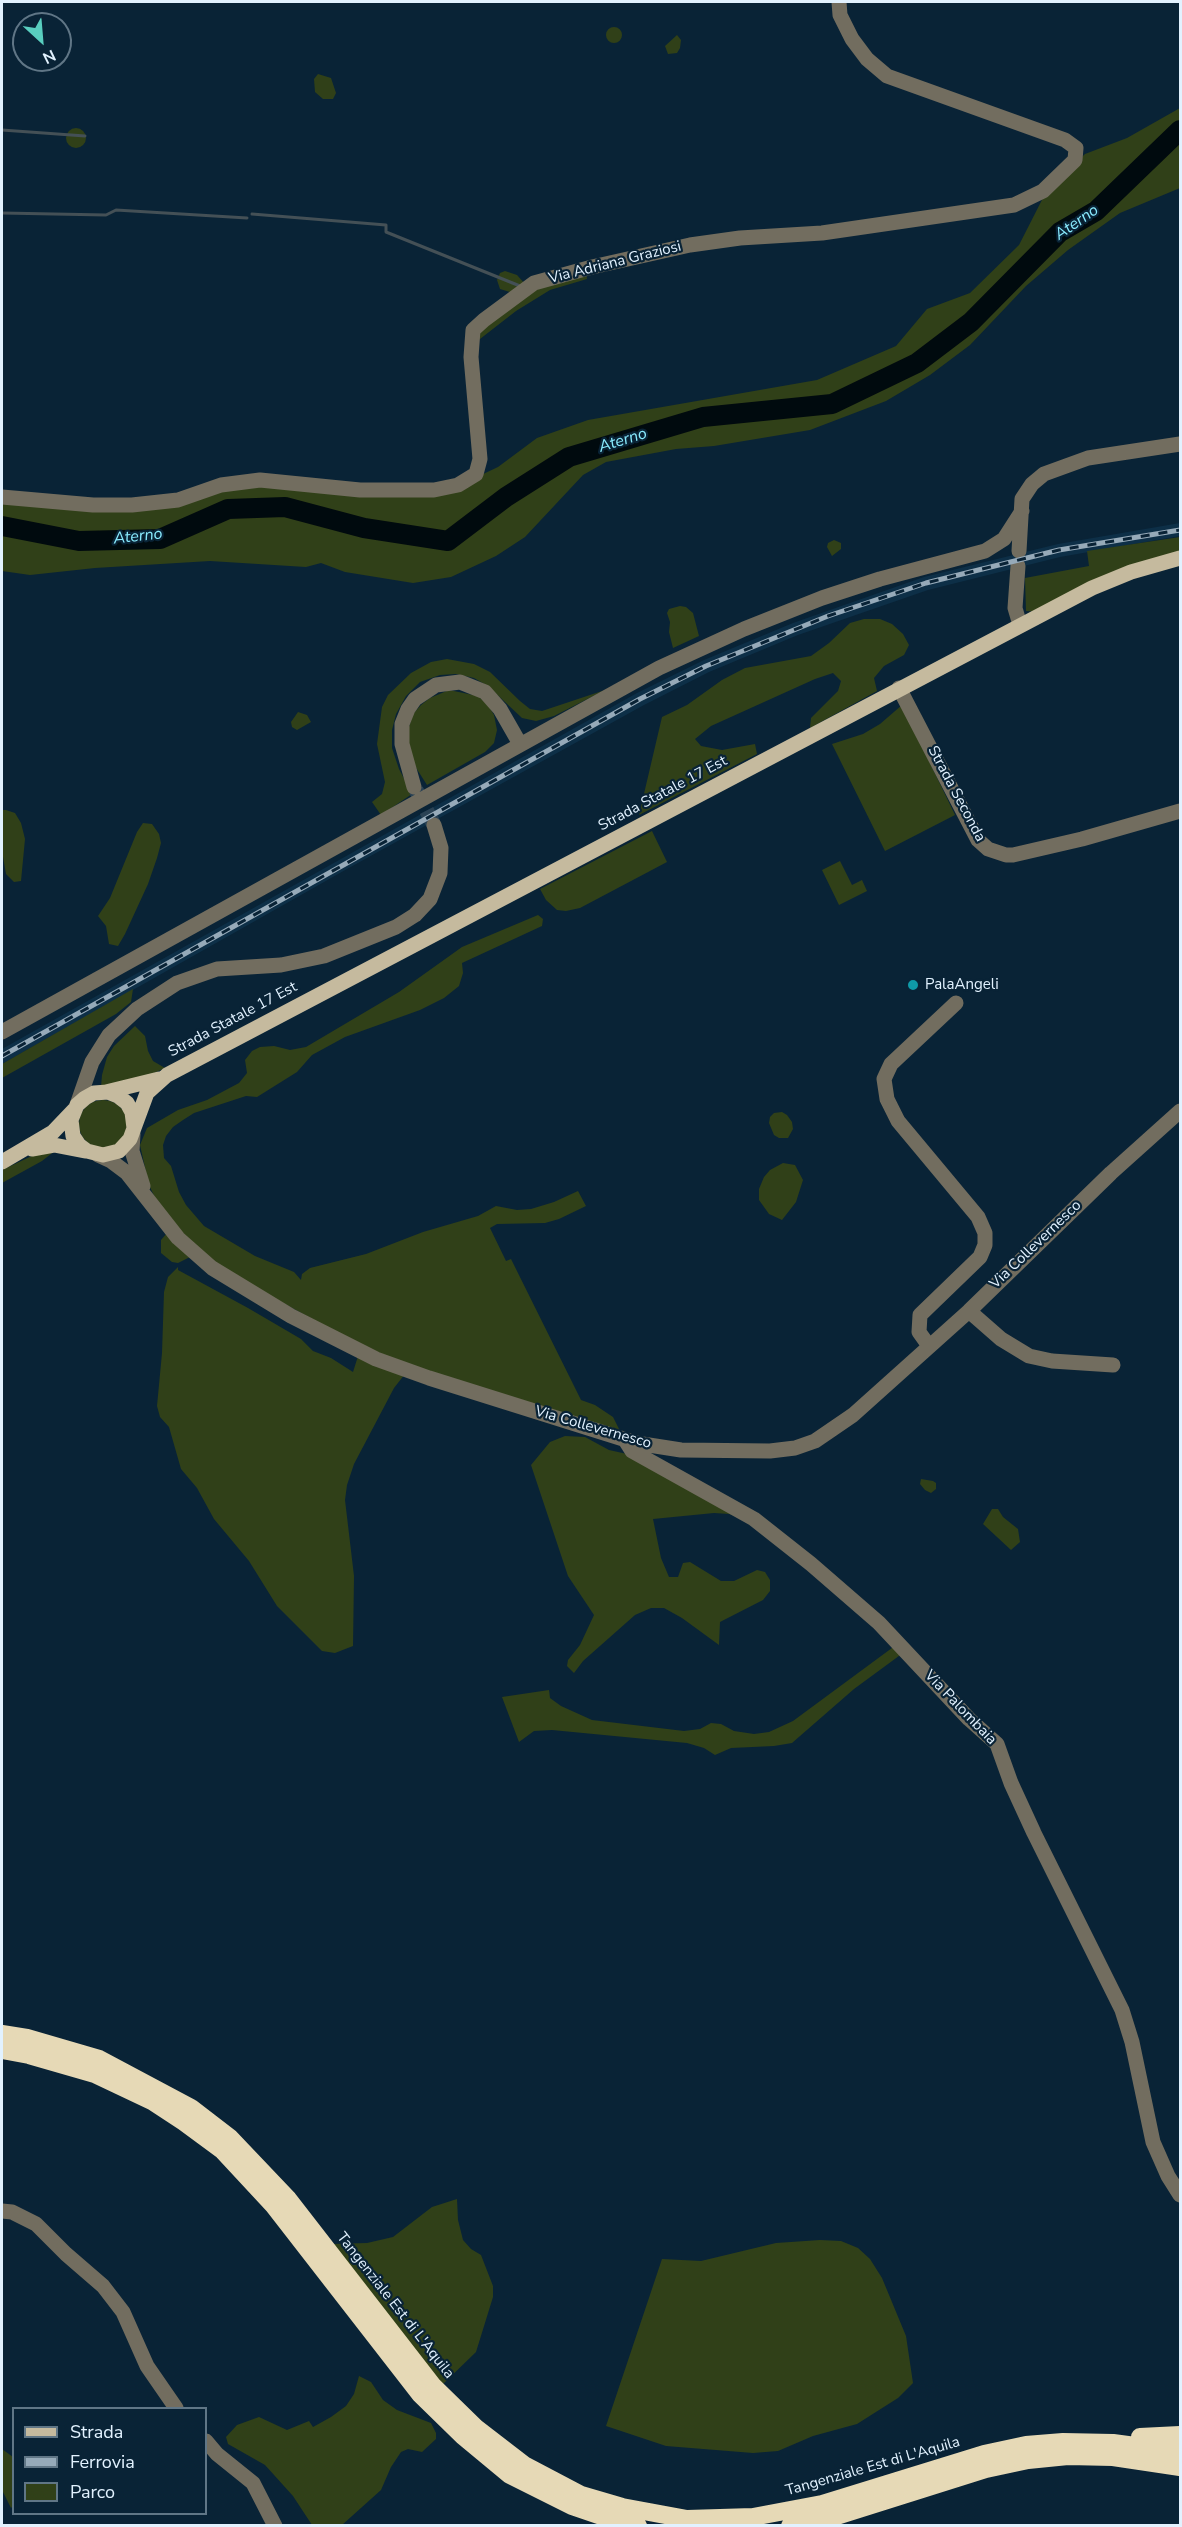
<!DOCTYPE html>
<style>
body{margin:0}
#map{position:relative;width:1182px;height:2527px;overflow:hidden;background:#092336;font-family:"Nunito Sans",sans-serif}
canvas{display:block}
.frame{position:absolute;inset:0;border:3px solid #e2f2ff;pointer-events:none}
.legend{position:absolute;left:12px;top:2407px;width:195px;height:108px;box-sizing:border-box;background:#092336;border:2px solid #607686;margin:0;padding:8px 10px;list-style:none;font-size:18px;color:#e2f2ff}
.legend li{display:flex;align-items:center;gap:12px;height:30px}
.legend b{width:30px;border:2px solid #607686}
.north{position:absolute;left:12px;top:12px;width:60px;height:60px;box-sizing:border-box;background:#092336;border:2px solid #607686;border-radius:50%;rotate:154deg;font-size:16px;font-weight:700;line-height:24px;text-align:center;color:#e2f2ff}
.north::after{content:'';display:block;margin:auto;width:21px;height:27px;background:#59cebf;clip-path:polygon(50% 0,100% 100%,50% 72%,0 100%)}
</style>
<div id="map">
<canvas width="1182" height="2527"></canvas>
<div class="frame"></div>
<ul class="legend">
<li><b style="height:8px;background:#c5ba9e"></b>Strada</li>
<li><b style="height:8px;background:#96aab9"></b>Ferrovia</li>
<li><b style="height:16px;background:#304018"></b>Parco</li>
</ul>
<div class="north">N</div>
</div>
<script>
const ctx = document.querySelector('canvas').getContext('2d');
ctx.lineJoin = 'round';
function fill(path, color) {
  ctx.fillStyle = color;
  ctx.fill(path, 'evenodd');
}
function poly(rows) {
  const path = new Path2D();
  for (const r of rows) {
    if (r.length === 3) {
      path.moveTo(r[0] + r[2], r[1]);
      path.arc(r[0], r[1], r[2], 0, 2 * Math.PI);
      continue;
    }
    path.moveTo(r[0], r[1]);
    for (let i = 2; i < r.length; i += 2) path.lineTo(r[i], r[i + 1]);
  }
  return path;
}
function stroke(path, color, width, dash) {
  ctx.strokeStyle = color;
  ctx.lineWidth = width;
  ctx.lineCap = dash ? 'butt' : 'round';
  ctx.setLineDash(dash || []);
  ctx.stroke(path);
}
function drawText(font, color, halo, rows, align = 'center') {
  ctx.font = font + ' "Nunito Sans",sans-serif';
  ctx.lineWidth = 4.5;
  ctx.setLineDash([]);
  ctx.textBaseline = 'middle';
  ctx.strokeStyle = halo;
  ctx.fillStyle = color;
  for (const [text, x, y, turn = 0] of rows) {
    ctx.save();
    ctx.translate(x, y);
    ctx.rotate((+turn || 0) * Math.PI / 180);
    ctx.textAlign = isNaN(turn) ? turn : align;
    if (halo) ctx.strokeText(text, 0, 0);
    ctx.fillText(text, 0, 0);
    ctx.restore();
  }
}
const built = poly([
 [1180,523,1180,536,1060,557,928,590,798,635,709,672,644,705,347,869,2,1064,2,1049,637,693,704,660,793,623,924,577,1058,544]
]);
const green = poly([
 [614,35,8],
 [677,35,681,40,680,48,677,53,668,54,665,46],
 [318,74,331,78,336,93,333,99,323,99,315,92,314,79],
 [1180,108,1180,188,1120,213,1068,250,1026,286,970,345,930,375,886,401,810,430,714,446,676,449,606,462,583,475,525,537,496,556,451,577,413,583,345,572,321,563,306,567,210,561,95,568,30,575,2,571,2,493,91,501,173,496,213,482,428,485,481,475,498,467,537,438,588,420,817,380,896,346,927,309,970,293,1019,245,1046,192,1085,154,1127,138],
 [76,138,10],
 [505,271,517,275,525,284,513,293,500,289,497,280,500,273],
 [586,273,587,279,550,290,516,311,471,346,471,334,541,284],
 [1180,537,1180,554,1038,612,1026,611,1025,578,1089,566,1087,551],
 [834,540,841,543,841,549,832,556,827,547,828,543],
 [680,606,686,607,693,613,699,636,673,648,669,632,670,622,667,613,669,609],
 [864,619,880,619,892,624,903,634,909,645,904,655,884,666,874,678,877,691,810,728,811,718,838,691,841,681,833,673,815,679,711,726,695,739,701,746,722,750,755,744,757,754,639,815,662,717,687,705,722,680,745,668,811,656,829,643,850,623],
 [447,659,474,664,490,672,520,701,530,709,542,711,605,690,554,716,536,721,522,718,488,686,474,678,456,674,440,675,420,682,406,696,396,714,392,730,392,748,399,769,412,794,381,815,372,802,382,794,385,782,377,744,382,707,388,695,411,673,431,662],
 [449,690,478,696,488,705,494,715,497,730,494,743,485,752,427,785,413,763,408,745,408,730,413,714,421,705,430,698],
 [902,705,955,815,885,851,832,744,863,734,880,724],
 [298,712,307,715,311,722,297,730,292,727,291,722],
 [6,810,15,813,21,823,25,839,21,881,14,882,6,874,2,851,2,810],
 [143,823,152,824,159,834,161,843,157,858,148,884,125,934,118,946,109,944,106,926,98,916,110,898,137,832],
 [652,831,667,862,580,908,566,911,557,910,546,900,540,889],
 [840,861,852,885,862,880,867,891,839,905,822,870],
 [538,915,543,919,542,926,462,963,463,973,459,986,444,998,420,1010,345,1037,312,1055,297,1072,257,1097,246,1096,194,1113,183,1120,173,1127,166,1136,163,1145,164,1158,171,1166,179,1192,186,1205,204,1226,255,1256,294,1272,301,1280,302,1274,310,1268,366,1254,423,1232,478,1216,496,1206,517,1210,531,1209,554,1202,578,1191,586,1206,559,1219,545,1223,497,1224,490,1228,506,1261,511,1259,581,1400,595,1405,613,1417,621,1433,431,1373,363,1347,236,1277,191,1244,157,1202,149,1185,140,1145,147,1128,178,1110,207,1100,239,1083,247,1073,245,1060,252,1051,260,1047,274,1046,290,1050,306,1047,399,992,462,947],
 [133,989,131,1002,116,1014,2,1078,2,1064],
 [135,1026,145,1036,148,1051,153,1061,165,1068,143,1078,101,1087,102,1075,107,1057,114,1046],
 [103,1124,24],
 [782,1112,787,1115,792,1122,793,1129,788,1138,779,1138,774,1135,769,1123,770,1117,774,1113],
 [56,1150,42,1161,2,1183,2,1170,34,1155],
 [783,1163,795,1165,803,1180,796,1202,782,1220,769,1214,759,1200,759,1189,764,1177,770,1170],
 [167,1233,190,1257,178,1263,172,1262,161,1253,161,1240],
 [178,1267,178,1270,248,1308,301,1339,313,1351,331,1358,353,1372,359,1353,405,1374,394,1388,354,1464,347,1485,345,1500,354,1576,353,1646,335,1653,322,1651,277,1606,249,1561,214,1519,197,1488,181,1469,169,1427,160,1417,157,1406,162,1353,164,1292,168,1277],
 [565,1436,585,1437,609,1450,627,1454,747,1520,729,1514,714,1513,653,1519,661,1558,669,1577,678,1577,683,1563,690,1562,721,1581,734,1581,757,1570,765,1572,770,1580,770,1591,763,1600,720,1622,719,1645,682,1618,664,1608,651,1608,635,1615,583,1661,574,1673,567,1666,568,1660,580,1645,594,1615,568,1576,531,1465,550,1442],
 [921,1479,933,1481,936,1483,936,1489,931,1493,925,1490,920,1484],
 [992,1509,998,1509,1003,1517,1018,1529,1020,1542,1011,1550,983,1524],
 [896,1645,903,1653,854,1689,792,1743,774,1746,731,1748,715,1755,704,1748,687,1743,552,1730,534,1731,519,1742,502,1697,549,1690,550,1698,561,1706,592,1720,684,1731,700,1729,711,1723,721,1724,734,1731,754,1734,769,1732,793,1721],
 [457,2199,458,2220,463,2240,471,2249,481,2255,493,2286,493,2297,476,2352,441,2386,331,2244,367,2243,393,2237,432,2207],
 [820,2240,841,2241,858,2248,870,2259,882,2278,906,2336,913,2383,898,2398,857,2424,813,2436,778,2451,753,2453,666,2446,606,2426,662,2259,701,2261,776,2243],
 [359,2376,371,2382,383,2400,397,2410,431,2423,436,2433,436,2439,422,2452,408,2449,401,2452,391,2467,381,2490,342,2525,312,2525,293,2496,265,2465,228,2444,226,2437,237,2425,259,2417,287,2430,309,2421,313,2427,331,2417,346,2406,354,2394],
 [2,2449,13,2457,13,2506,11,2508,2,2490]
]);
const stream = poly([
 [2,130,85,136],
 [2,213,106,215,116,210,247,218],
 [252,214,386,225,386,232,520,286]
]);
const river = poly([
 [2,526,79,541,160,539,228,509,285,507,364,528,448,541,506,497,569,457,703,417,832,404,917,363,971,322,1060,232,1096,211,1180,130]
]);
const minorTunnel = poly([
 [416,790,434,825]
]);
const minor = poly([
 [2,497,93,505,132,505,178,500,221,485,260,480,360,490,434,490,458,485,476,474,480,459,471,357,473,330,484,320,534,283,592,267,690,245,740,238,822,233,1014,205,1043,191,1075,160,1076,148,1065,140,887,76,867,59,852,39,840,15,839,2],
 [1019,551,1022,499,1032,484,1044,474,1088,458,1180,444],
 [1018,566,1015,608,1020,625],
 [899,688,978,840,988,849,1006,855,1013,855,1082,839,1180,811],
 [414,787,402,744,402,724,408,709,415,699,436,685,460,682,485,692,500,709,520,744],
 [2,1032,659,668,744,629,822,598,880,579,985,551,1004,539,1022,511],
 [77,1105,92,1062,109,1035,137,1009,177,983,217,969,281,965,324,956,396,927,415,915,430,899,440,873,441,848,434,825],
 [133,1134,132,1151,143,1186],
 [98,1155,111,1161,127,1173,178,1238,212,1268,291,1316,376,1359,429,1378,636,1443,681,1450,770,1451,795,1448,815,1441,853,1415,969,1311,1111,1173,1180,1111],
 [969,1311,1001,1339,1029,1356,1052,1361,1113,1365],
 [929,1346,919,1332,920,1315,980,1257,985,1245,985,1233,978,1217,898,1121,887,1099,884,1079,891,1064,956,1003],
 [625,1440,632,1451,754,1519,811,1564,879,1623,969,1719,997,1744,1011,1783,1034,1833,1122,2010,1132,2042,1153,2142,1168,2176,1180,2195],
 [2,2211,12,2212,36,2224,66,2254,103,2286,123,2312,147,2366,176,2408],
 [206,2441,217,2454,253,2483,275,2526]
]);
const major = poly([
 [106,1092,159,1079],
 [134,1128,132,1112,127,1103,118,1096,108,1092,94,1093,85,1098,77,1105,71,1120,73,1136,79,1145,87,1151,103,1155,119,1151,130,1139,147,1093,167,1075,1092,588,1131,572,1180,558],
 [32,1149,54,1145,85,1151],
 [2,1162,53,1132,74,1110]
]);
const highway = poly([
 [2,2034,27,2038,99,2059,191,2108,230,2138,288,2199,433,2386,476,2428,524,2465,581,2495,622,2507,687,2519,753,2517,822,2504,984,2454,1026,2445,1063,2442,1113,2443,1180,2452],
 [2,2050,29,2055,95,2074,152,2101,184,2122,222,2150,274,2206,420,2394,463,2436,510,2475,572,2506,616,2521,638,2526],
 [1140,2437,1180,2435],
 [790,2526,827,2519,986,2469,1028,2460,1068,2456,1113,2457,1180,2467]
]);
const rail = poly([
 [2,1056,640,699,706,666,828,616,926,583,1059,550,1180,530]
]);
const markers = [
 [913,985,6,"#0f9aa8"]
];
const streetNames = [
 ["Via Adriana Graziosi",615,263,-14],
 ["Strada Statale 17 Est",663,794,-28],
 ["Strada Seconda",956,794,62],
 ["Strada Statale 17 Est",233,1020,-28],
 ["Via Collevernesco",1036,1245,-44],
 ["Via Collevernesco",593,1428,16],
 ["Via Palombaia",960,1708,46],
 ["Tangenziale Est di L'Aquila",395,2306,52],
 ["Tangenziale Est di L'Aquila",873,2467,-16]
];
const poiNames = [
 ["PalaAngeli",925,985]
];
const waterNames = [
 ["Aterno",1077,223,-35],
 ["Aterno",623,441,-17],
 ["Aterno",138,537,-6]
];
fill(built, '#0d2f47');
fill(green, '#304018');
stroke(stream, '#445056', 3);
stroke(river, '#000a0e', 20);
stroke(minorTunnel, '#2a4254', 15, [15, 8]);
stroke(minor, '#726d5f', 15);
stroke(major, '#c5ba9e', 15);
stroke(highway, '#e6d9b6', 18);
stroke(rail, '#96aab9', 5);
stroke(rail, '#092336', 3, [9]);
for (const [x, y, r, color] of markers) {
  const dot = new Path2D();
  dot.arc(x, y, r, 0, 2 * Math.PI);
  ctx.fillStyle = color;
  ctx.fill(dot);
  stroke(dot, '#092336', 2);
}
drawText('15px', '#e2f2ff', '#092336', streetNames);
drawText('15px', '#e2f2ff', '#092336', poiNames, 'left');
drawText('italic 16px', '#89ebfe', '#092336', waterNames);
</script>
